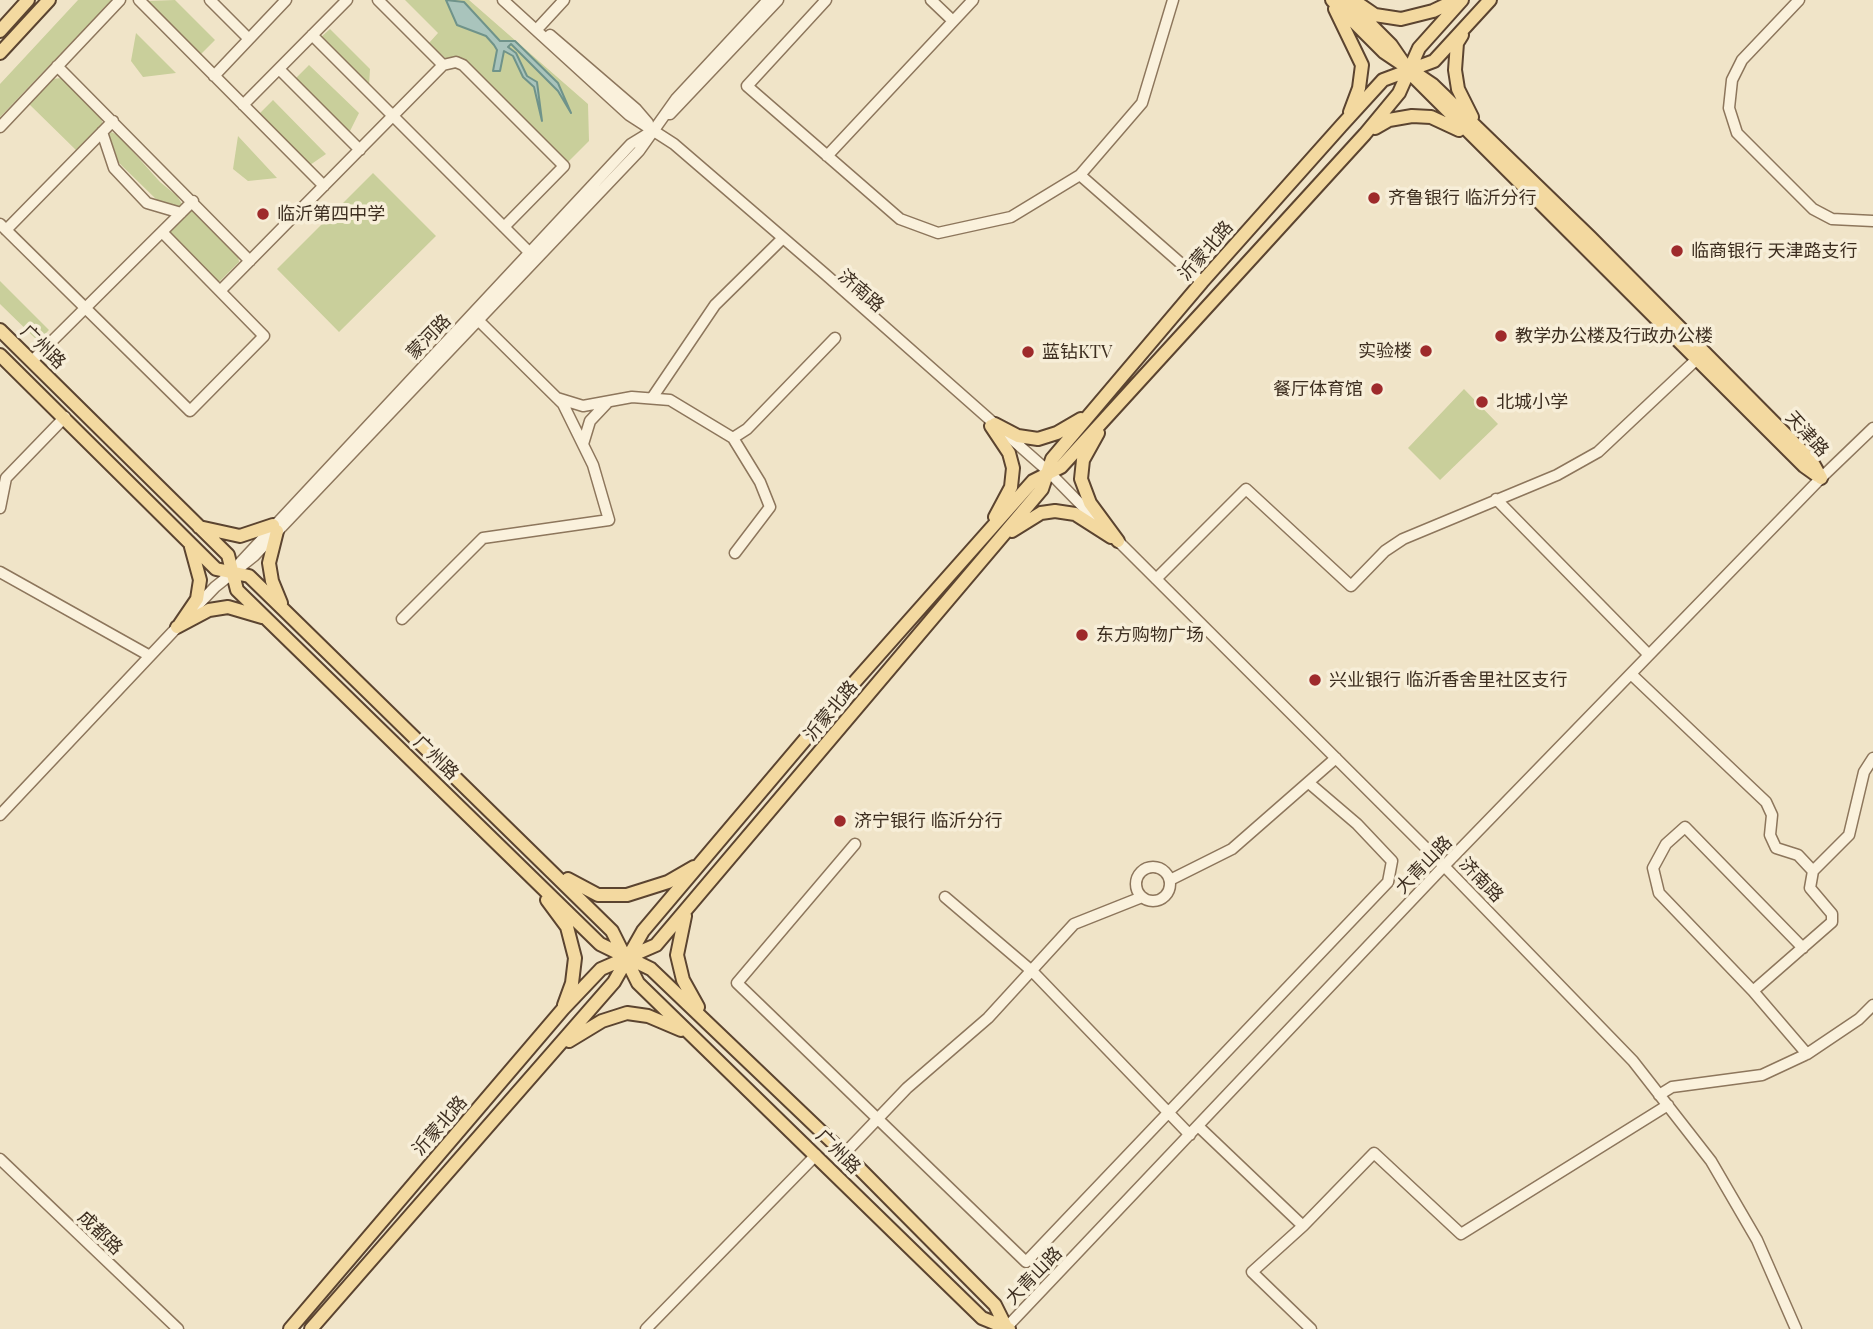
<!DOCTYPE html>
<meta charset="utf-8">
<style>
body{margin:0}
canvas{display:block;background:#f0e4c8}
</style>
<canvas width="1873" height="1329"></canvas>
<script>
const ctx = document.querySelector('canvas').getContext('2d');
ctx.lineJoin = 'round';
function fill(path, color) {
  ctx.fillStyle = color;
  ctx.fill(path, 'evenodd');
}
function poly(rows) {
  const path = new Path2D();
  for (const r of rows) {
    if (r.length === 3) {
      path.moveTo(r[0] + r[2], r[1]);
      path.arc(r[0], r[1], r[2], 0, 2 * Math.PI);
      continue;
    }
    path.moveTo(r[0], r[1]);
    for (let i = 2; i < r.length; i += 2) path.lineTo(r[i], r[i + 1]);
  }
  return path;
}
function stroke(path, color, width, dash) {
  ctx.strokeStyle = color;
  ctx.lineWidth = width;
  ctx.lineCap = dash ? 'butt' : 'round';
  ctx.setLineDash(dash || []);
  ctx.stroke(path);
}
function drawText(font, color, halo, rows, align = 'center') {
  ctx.font = font + ' "Playfair Display","Noto Sans SC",serif';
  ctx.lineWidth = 7;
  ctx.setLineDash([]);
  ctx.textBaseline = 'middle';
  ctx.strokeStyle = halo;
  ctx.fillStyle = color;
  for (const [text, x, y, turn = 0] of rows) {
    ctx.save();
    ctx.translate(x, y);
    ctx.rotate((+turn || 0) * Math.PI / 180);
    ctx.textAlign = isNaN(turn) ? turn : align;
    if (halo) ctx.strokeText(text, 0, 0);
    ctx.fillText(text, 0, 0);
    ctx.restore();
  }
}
const green = poly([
 [78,0,112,0,0,117,0,84],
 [175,0,215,40,201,54,148,1],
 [405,0,469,0,588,104,589,141,568,162,463,59,445,58,429,43,438,33],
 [330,29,370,69,369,86,320,38],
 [136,33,176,73,143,77,131,61],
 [309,65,359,113,349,133,295,79],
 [61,78,101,118,103,125,78,152,29,104,53,79],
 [273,100,326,154,310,165,259,114],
 [111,132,118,135,160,182,177,196,182,204,178,208,158,201,114,158,107,136],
 [238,136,277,178,248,181,233,169],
 [373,173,436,236,339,332,277,269],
 [187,211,193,211,238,255,239,262,220,281,217,281,171,235,170,230],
 [0,281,49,330,38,341,0,304],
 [1464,389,1498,424,1440,480,1408,448]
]);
const water = poly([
 [446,0,464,2,500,41,515,41,558,83,571,113,558,91,511,44,508,47,516,53,527,76,537,82,542,121,534,87,523,77,513,56,504,51,500,71,493,71,497,50,494,45,486,36,457,25,446,0]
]);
const minor = poly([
 [139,0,324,186],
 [210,0,249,39],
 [503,0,629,115,674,144,825,274,1049,472,1098,522],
 [826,0,747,86,900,219,938,233,1011,217,1080,175,1142,103,1173,0],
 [931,0,953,21],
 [1799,0,1742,60,1732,80,1729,108,1737,133,1813,209,1832,219,1873,221],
 [540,26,564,0],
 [312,35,531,254],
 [550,35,636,109,648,123],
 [443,65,456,62,463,65,564,166,504,227],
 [57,66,250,261],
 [279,69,360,150],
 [214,76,286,0],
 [243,105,347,0],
 [670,114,778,0],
 [0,127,120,0],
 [102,132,114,168,147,203,181,213],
 [827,156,973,0],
 [1080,175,1202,282],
 [0,224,190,411,264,336,162,232],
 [6,230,113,121],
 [220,291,443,65,378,0],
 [32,361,193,201],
 [557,398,583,406,632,397,670,400,733,438,760,482,770,507,735,553],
 [652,398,715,305,780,241],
 [733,438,747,429,835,338],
 [583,444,590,421,607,403],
 [1496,499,1649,655],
 [0,508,6,478,65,417],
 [1114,537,1444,866,1633,1061,1711,1161,1757,1240,1796,1329],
 [240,563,631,144,649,133],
 [0,572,150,656],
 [1156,579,1246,489,1351,586,1385,551,1403,539,1557,475,1598,452,1697,359],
 [195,608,215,587,254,556,639,151,676,99,768,0],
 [402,619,483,538,609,520,593,465,563,404,478,320],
 [1631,674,1766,802,1772,815,1770,835,1776,848,1798,855,1813,871],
 [0,815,182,622],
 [855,844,737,983,1026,1262,1388,882,1392,861,1357,824,1309,783],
 [1153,884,17],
 [1170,880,1232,849,1336,758],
 [945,897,1033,972,1190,1135],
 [1803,948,1685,827,1666,844,1653,868,1659,893,1753,991,1807,1054],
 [1753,991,1832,922,1832,914,1810,888,1813,871,1849,835,1864,772,1873,758],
 [1659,1095,1672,1087,1762,1075,1807,1054,1859,1019,1873,1005],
 [1198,1126,1303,1226],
 [844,1154,907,1088,988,1018,1074,924,1142,897],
 [0,1159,178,1329],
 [646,1329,816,1155],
 [1005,1329,1444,866,1821,478,1873,428],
 [1311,1329,1252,1272,1303,1226,1374,1153,1461,1234,1668,1105]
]);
const major = poly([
 [1332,0,1384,52,1433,85,1590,237,1811,460,1821,478],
 [1346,0,1391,45,1402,61],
 [1356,2,1375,15,1401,19,1433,11,1456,0],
 [1335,9,1362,65,1359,88,1350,112],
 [0,31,28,0],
 [1462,35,1457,43,1455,70,1458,89,1472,117],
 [0,53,49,0],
 [1415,78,1804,466,1818,476],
 [1375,128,1389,120,1412,116,1431,117,1459,130],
 [0,330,228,555,237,590,600,944,651,969,852,1161,995,1305,1007,1329],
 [0,355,216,569,249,576,284,610,612,931,638,983,982,1318,1009,1329],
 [995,424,1018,436,1038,439,1057,433,1081,419],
 [991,426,1009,453,1013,468,1011,487,995,517],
 [1098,433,1083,460,1081,479,1090,503,1118,541],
 [199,527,240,536,273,525],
 [277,531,269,563,272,581,281,603],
 [1012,531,1041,513,1055,511,1075,514,1111,537],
 [180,624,197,599,200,580,191,547],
 [177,627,209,610,228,607,262,617],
 [568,879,598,895,627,895,668,882,694,867],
 [547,900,567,927,575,958,572,983,564,1005],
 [685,916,677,955,683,980,698,1007],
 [569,1041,602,1021,627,1013,648,1016,681,1030],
 [290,1329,563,1009,601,969,656,945,1042,489,1052,459,1202,282,1341,126,1383,80,1434,61,1490,0],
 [311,1329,614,982,643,931,836,703,1033,481,1061,467,1365,134,1399,93,1419,48,1462,0]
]);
const markers = [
 [1374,198,7,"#9e2a2b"],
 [263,214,7,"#9e2a2b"],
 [1677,251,7,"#9e2a2b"],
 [1501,336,7,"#9e2a2b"],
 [1426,351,7,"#9e2a2b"],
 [1028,352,7,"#9e2a2b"],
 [1377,389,7,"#9e2a2b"],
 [1482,402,7,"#9e2a2b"],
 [1082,635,7,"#9e2a2b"],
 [1315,680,7,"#9e2a2b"],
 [840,821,7,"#9e2a2b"]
];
const poiNames = [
 ["齐鲁银行 临沂分行",1388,198],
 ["临沂第四中学",277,214],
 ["临商银行 天津路支行",1691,251],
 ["教学办公楼及行政办公楼",1515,336],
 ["实验楼",1412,351,"right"],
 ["蓝钻KTV",1042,352],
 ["餐厅体育馆",1363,389,"right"],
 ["北城小学",1496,402],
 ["东方购物广场",1096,635],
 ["兴业银行 临沂香舍里社区支行",1329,680],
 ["济宁银行 临沂分行",854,821]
];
const streetNames = [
 ["沂蒙北路",1206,251,-49],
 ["济南路",861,291,41],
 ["蒙河路",429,337,-46],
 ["广州路",43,347,44],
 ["天津路",1807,434,48],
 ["沂蒙北路",831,711,-50],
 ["广州路",436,758,44],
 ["大青山路",1424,865,-46],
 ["济南路",1481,880,46],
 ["沂蒙北路",440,1126,-49],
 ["广州路",838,1152,45],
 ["成都路",100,1233,44],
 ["大青山路",1034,1276,-46]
];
fill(green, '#c9cf9b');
fill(water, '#a9c4bc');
stroke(water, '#6f938a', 2);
stroke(minor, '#8d765c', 13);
stroke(major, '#5b4430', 16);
stroke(minor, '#faf1dc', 10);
stroke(major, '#f3d9a0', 12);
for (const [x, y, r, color] of markers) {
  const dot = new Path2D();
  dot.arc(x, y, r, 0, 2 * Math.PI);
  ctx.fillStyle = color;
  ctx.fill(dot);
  stroke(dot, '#f7eed8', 2.5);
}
drawText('18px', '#3d2e20', '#f7eed8', poiNames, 'left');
drawText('18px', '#3d2e20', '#f7eed8', streetNames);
</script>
